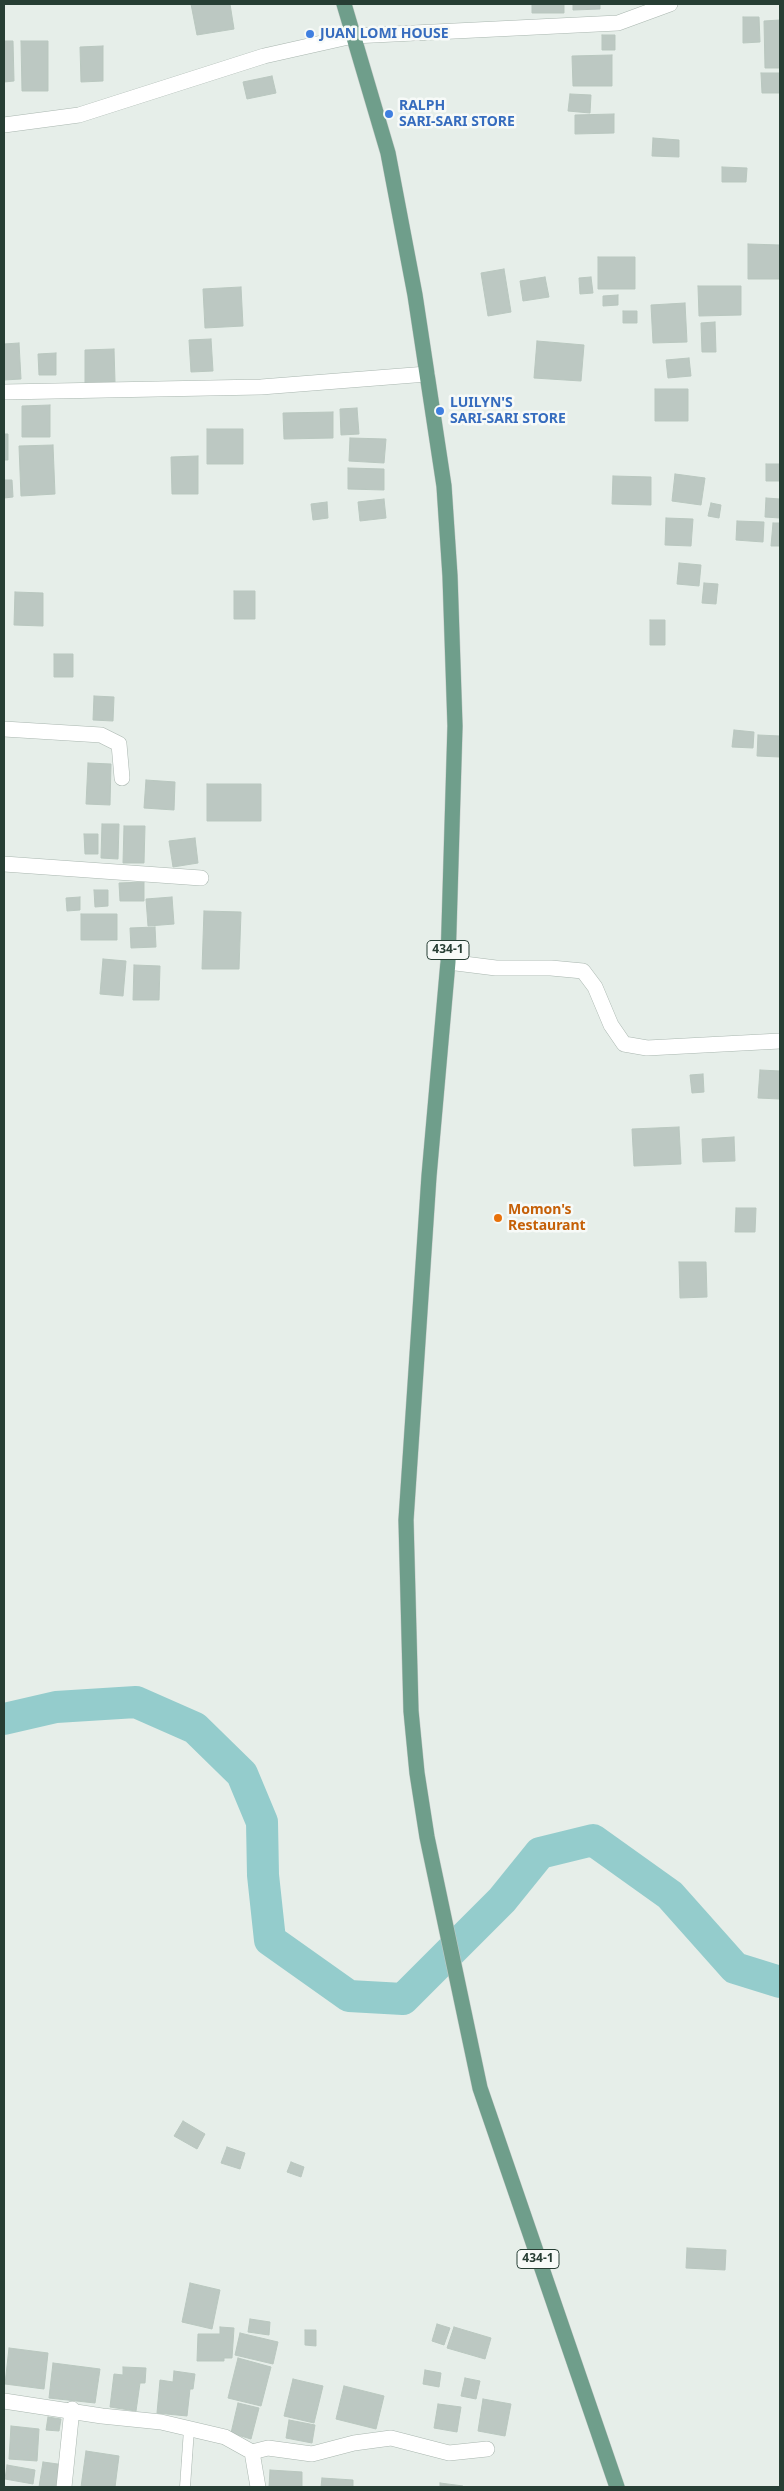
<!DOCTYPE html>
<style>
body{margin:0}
#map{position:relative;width:784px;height:2491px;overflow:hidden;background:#e6eee9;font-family:"Noto Sans",sans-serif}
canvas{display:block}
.frame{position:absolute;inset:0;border:5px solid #273e34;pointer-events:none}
</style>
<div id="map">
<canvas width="784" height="2491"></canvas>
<div class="frame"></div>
</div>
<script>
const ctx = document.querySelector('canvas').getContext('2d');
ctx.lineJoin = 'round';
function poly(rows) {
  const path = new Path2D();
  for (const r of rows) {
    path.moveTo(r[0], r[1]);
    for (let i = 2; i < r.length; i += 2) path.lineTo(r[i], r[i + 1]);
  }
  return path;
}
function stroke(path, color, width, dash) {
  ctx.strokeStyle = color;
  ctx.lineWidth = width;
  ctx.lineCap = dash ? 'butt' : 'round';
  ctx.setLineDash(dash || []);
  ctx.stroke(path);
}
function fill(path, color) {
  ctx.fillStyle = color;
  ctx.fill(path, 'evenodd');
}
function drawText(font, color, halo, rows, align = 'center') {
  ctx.font = font + ' "Noto Sans",sans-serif';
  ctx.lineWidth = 5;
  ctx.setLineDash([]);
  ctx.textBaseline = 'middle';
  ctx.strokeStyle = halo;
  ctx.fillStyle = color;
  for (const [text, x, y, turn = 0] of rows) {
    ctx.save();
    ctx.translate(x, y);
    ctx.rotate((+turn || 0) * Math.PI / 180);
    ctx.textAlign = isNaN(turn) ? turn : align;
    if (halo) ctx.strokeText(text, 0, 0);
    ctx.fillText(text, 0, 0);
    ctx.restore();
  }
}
const river = poly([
 [4,1719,56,1707,136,1702,195,1728,242,1774,262,1822,263,1875,270,1940,349,1996,403,1999,502,1900,540,1853,593,1840,670,1895,735,1968,780,1982]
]);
const building = poly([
 [191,4,230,4,234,29,197,35,191,4],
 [532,4,564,4,564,13,532,13,532,4],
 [573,4,600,4,600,9,573,10,573,4],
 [743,17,759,17,760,42,743,43,743,17],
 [780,20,780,68,765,68,764,21,780,20],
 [602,35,615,35,615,50,602,50,602,35],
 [4,41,13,41,14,81,4,82,4,41],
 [21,41,48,41,48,91,22,91,21,41],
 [103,46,103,81,81,82,80,47,103,46],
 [612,55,612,86,573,86,572,56,612,55],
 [761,73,780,73,780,93,762,93,761,73],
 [272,76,276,93,247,99,243,82,272,76],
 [570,94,591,95,590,113,568,111,570,94],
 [614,114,614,133,575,134,575,115,614,114],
 [653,138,679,140,679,157,652,156,653,138],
 [722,167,747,168,746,182,722,182,722,167],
 [748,244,780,245,780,279,748,279,748,244],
 [598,257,635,257,635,289,598,289,598,257],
 [504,269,511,312,488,316,481,273,504,269],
 [545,277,549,297,523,301,520,281,545,277],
 [591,277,593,293,580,294,579,278,591,277],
 [698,286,741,286,741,315,699,316,698,286],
 [241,287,243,326,205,328,203,289,241,287],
 [618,295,618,305,603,306,603,296,618,295],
 [685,303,687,342,653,343,651,305,685,303],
 [623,311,637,311,637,323,623,323,623,311],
 [715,322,716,352,702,352,701,323,715,322],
 [211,339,213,371,191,372,189,340,211,339],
 [537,341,584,345,581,381,534,378,537,341],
 [19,343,21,379,4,380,4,344,19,343],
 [114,349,115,382,85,383,85,350,114,349],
 [56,353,56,375,39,375,38,354,56,353],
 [689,358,691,376,668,378,666,360,689,358],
 [655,389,688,389,688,421,655,421,655,389],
 [50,405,50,437,22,437,22,406,50,405],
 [357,408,359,434,341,435,340,409,357,408],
 [333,412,333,438,284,439,283,413,333,412],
 [207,429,243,429,243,464,207,464,207,429],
 [4,434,8,434,8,460,4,460,4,434],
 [350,438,386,439,384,463,349,461,350,438],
 [53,445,55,494,21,496,19,446,53,445],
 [198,456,198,494,172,494,171,457,198,456],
 [766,464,780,464,780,481,766,481,766,464],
 [348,468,384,469,384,490,348,489,348,468],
 [675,474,705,478,701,505,672,501,675,474],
 [613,476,651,477,651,505,612,504,613,476],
 [4,480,12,480,13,497,4,498,4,480],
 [766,498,780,499,780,518,765,517,766,498],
 [384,499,386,518,360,521,358,502,384,499],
 [327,502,328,518,313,520,311,504,327,502],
 [711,503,721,505,719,518,708,516,711,503],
 [666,518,693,519,691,546,665,545,666,518],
 [737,521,764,522,763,542,736,540,737,521],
 [773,523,780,523,780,546,771,546,773,523],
 [679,563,701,565,699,586,677,584,679,563],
 [704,583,718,584,716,604,702,603,704,583],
 [234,591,255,591,255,619,234,619,234,591],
 [15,592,43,593,43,626,14,625,15,592],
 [650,620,665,620,665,645,650,645,650,620],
 [54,654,73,654,73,677,54,677,54,654],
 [94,696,114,697,113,721,93,720,94,696],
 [734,730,754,732,753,748,732,747,734,730],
 [758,735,780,736,780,757,757,756,758,735],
 [88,763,111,764,110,805,86,804,88,763],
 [146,780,175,782,174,810,144,808,146,780],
 [207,784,261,784,261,821,207,821,207,784],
 [102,824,119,824,118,859,101,858,102,824],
 [124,826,145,826,144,863,123,863,124,826],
 [84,834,98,834,98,854,85,854,84,834],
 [195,838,198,863,173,867,169,841,195,838],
 [144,882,144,901,120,901,119,883,144,882],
 [94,890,108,890,108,906,95,907,94,890],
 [80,897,80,910,67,911,66,898,80,897],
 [172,897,174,924,148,926,146,899,172,897],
 [204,911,241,912,239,969,202,969,204,911],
 [81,914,117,914,117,940,81,940,81,914],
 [155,927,156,947,131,948,130,928,155,927],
 [103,959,126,961,123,996,100,994,103,959],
 [134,965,160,966,159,1000,133,1000,134,965],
 [760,1070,780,1071,780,1099,758,1098,760,1070],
 [703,1074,704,1092,692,1093,690,1075,703,1074],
 [679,1127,681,1164,634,1166,632,1129,679,1127],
 [734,1137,735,1161,703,1162,702,1139,734,1137],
 [736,1208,756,1208,755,1232,735,1232,736,1208],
 [679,1262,706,1262,707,1297,680,1298,679,1262],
 [183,2121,205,2134,197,2149,174,2136,183,2121],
 [227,2147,245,2153,240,2169,221,2163,227,2147],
 [291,2162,304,2167,301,2177,287,2172,291,2162],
 [687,2248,726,2250,725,2270,686,2268,687,2248],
 [190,2283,220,2290,212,2329,182,2322,190,2283],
 [250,2319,270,2322,269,2335,248,2332,250,2319],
 [437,2324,450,2328,444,2345,432,2341,437,2324],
 [220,2327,234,2328,232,2358,224,2358,224,2361,197,2361,198,2334,220,2334,220,2327],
 [454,2327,491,2338,485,2359,447,2348,454,2327],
 [305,2330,316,2330,316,2346,305,2345,305,2330],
 [240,2333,278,2342,273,2364,235,2355,240,2333],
 [9,2348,48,2353,44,2389,5,2384,9,2348],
 [238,2358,271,2367,261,2406,228,2398,238,2358],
 [53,2363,100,2369,95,2403,49,2398,53,2363],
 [123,2367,146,2368,145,2383,140,2383,136,2411,110,2407,114,2374,123,2375,123,2367],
 [425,2370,441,2373,439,2387,423,2384,425,2370],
 [174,2371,195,2374,193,2389,190,2389,187,2416,157,2413,160,2380,173,2382,174,2371],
 [465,2378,480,2381,476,2399,461,2396,465,2378],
 [293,2379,323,2386,314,2423,284,2416,293,2379],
 [344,2386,384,2396,376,2429,336,2419,344,2386],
 [483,2399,511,2404,505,2436,478,2431,483,2399],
 [238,2403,259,2408,251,2439,231,2433,238,2403],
 [438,2404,461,2407,457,2432,434,2428,438,2404],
 [48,2417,61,2419,59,2431,46,2430,48,2417],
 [289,2420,315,2425,312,2443,286,2438,289,2420],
 [11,2426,39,2429,37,2461,9,2459,11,2426],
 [86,2451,119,2456,115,2487,81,2487,86,2451],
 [43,2462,65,2465,61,2487,39,2487,43,2462],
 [7,2465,35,2470,33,2484,5,2479,7,2465],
 [270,2470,302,2472,302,2487,269,2487,270,2470],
 [322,2478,353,2480,353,2487,321,2487,322,2478],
 [440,2483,463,2486,463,2487,440,2487,440,2483]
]);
const service = poly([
 [185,2487,189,2429]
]);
const minor = poly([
 [4,392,261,387,427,374],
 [4,729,101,735,119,744,122,778],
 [4,864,201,878],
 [448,962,496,968,551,968,583,971,595,987,611,1025,624,1044,647,1048,780,1041],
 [252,2452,268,2448,312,2454,354,2443,391,2438,449,2453,487,2449],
 [64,2487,72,2409]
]);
const tertiary = poly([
 [4,125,79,115,264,56,353,36,618,23,670,4],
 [4,2401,102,2416,161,2422,225,2437,252,2452,258,2487]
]);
const primary = poly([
 [344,4,388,153,415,295,444,486,450,576,455,726,448,962,429,1176,406,1520,411,1711,417,1773,427,1837,480,2088,617,2487]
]);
const markers = [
 [310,34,5,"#3f7fe0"],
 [389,114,5,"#3f7fe0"],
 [440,411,5,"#3f7fe0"],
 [498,1218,5,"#e8710a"]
];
const shields = [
 [448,950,42],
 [538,2259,42]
];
const shieldNames = [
 ["434-1",448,950],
 ["434-1",538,2259]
];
const shopNames = [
 ["JUAN LOMI HOUSE",320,34],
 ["RALPH",399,106],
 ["SARI-SARI STORE",399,122],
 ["LUILYN'S",450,403],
 ["SARI-SARI STORE",450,419]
];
const foodNames = [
 ["Momon's",508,1210],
 ["Restaurant",508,1226]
];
stroke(river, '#94cccc', 32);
fill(building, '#bcc8c2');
stroke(building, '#b9c7bf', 1);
stroke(service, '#a9b6af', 11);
stroke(minor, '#a9b6af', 16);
stroke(tertiary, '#a9b6af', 16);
stroke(primary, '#c3c9c6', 16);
stroke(service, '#fff', 10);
stroke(minor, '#fff', 15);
stroke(tertiary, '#fff', 15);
stroke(primary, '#6f9e8b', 15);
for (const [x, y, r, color] of markers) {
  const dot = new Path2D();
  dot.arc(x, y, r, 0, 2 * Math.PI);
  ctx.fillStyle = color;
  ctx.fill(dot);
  stroke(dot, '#f7faf8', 2);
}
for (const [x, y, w] of shields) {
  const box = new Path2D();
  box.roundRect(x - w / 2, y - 9.5, w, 19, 4);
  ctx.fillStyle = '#f7faf8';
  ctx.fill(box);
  stroke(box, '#273e34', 1);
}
drawText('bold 12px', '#273e34', null, shieldNames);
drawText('bold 14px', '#366cbe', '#f7faf8', shopNames, 'left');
drawText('bold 14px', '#c56008', '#f7faf8', foodNames, 'left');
</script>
